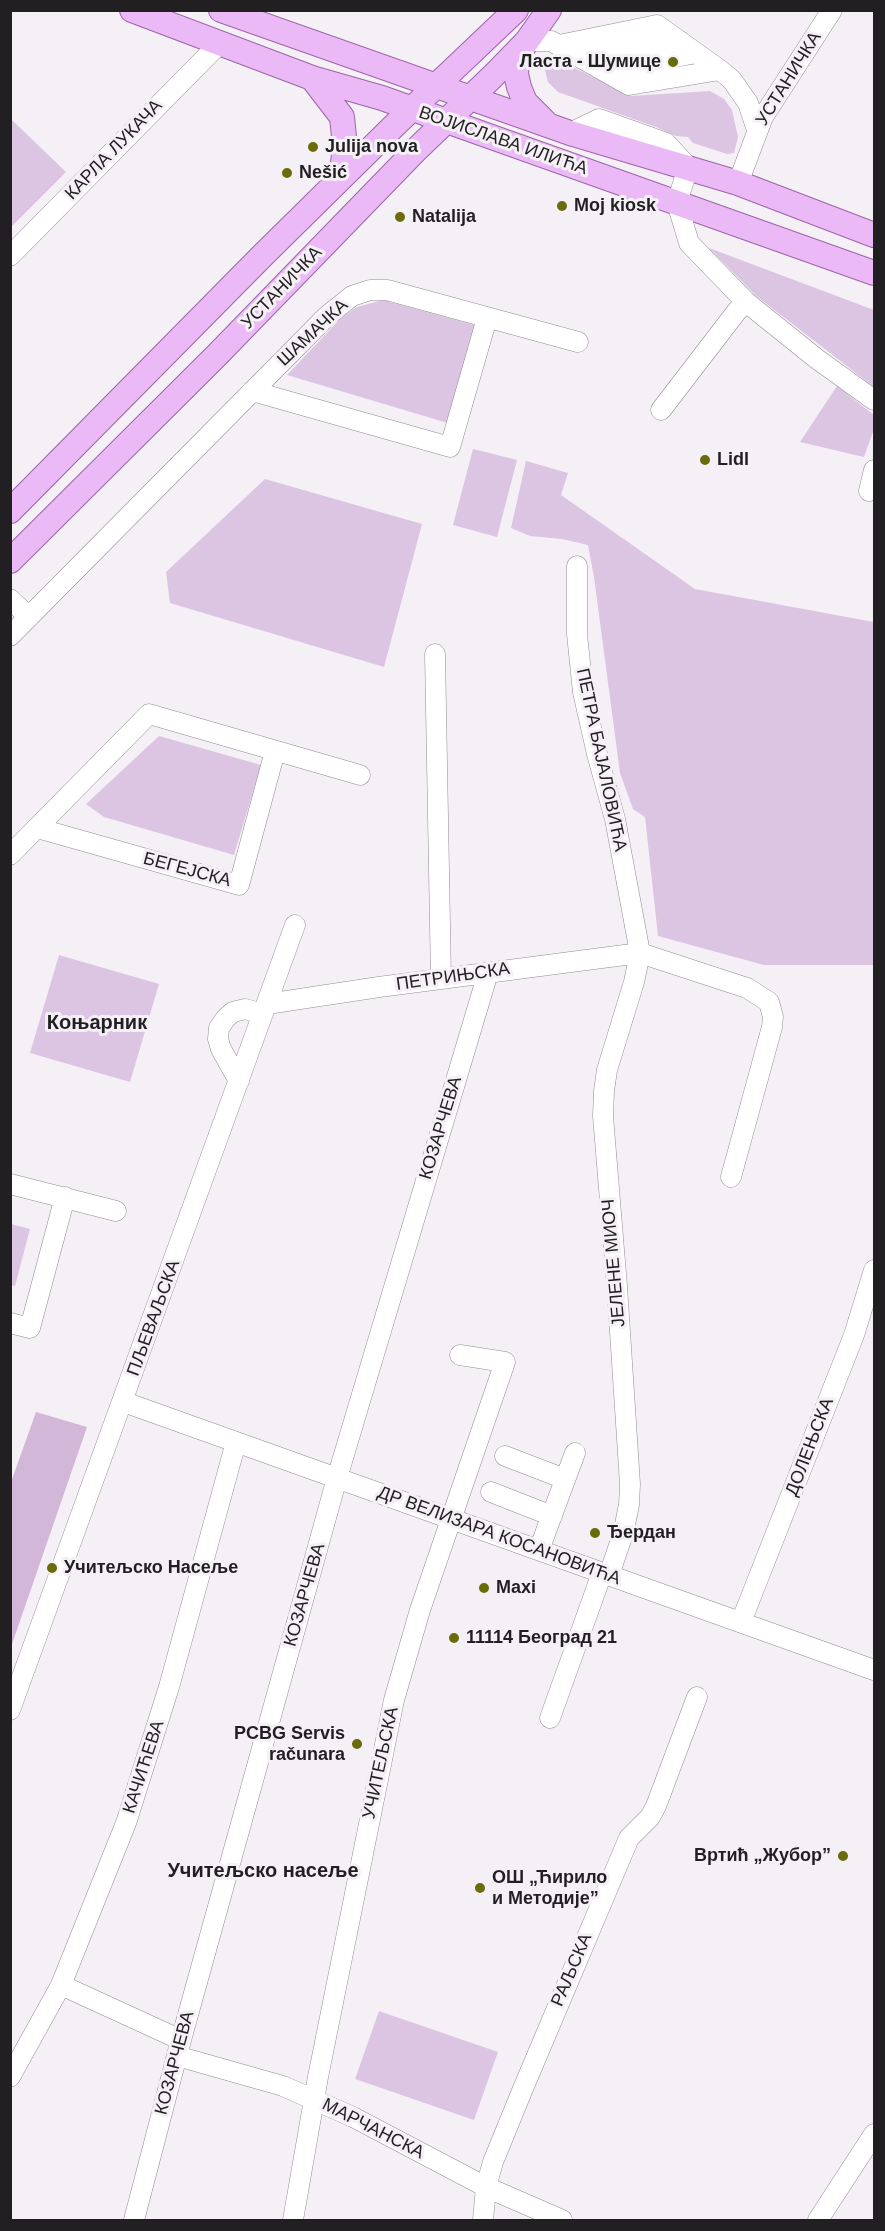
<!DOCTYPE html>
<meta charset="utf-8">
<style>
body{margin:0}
#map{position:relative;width:885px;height:2231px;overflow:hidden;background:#f5f0f6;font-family:Helvetica,sans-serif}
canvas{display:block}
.frame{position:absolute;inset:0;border:12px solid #211f21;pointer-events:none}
</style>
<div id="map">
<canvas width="885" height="2231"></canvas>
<div class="frame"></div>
</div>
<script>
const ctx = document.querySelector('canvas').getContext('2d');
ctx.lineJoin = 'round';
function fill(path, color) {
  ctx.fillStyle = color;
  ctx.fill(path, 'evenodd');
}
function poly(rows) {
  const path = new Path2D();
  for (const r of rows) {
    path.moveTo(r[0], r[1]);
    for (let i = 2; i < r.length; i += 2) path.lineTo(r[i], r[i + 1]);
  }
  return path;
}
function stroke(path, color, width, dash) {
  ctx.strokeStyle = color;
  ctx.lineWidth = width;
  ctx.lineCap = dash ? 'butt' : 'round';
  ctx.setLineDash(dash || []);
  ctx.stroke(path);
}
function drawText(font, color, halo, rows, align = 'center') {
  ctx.font = font + ' Helvetica,sans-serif';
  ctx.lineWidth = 6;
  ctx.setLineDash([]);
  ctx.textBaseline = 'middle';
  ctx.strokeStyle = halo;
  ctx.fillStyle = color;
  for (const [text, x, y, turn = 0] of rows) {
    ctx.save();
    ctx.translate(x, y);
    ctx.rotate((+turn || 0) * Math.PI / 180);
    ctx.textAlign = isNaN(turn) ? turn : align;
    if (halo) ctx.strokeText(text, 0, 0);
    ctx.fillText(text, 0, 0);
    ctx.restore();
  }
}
const green = poly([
 [561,61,631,96,710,91,724,99,732,110,738,137,734,153,727,154,693,143,688,137,676,136,656,127,558,92,548,82,544,66,546,62],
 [11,119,66,172,11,227,10,227],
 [709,248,874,310,874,387,755,295],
 [383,300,478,326,451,424,287,375,341,318,357,307],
 [837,386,874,415,874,429,864,457,800,442],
 [473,449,517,460,497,537,453,525],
 [526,461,568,473,561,495,695,589,874,622,874,965,764,965,658,936,645,817,633,809,620,773,594,577,588,545,562,539,530,536,511,528],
 [265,479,422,524,384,667,170,603,166,572],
 [159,736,261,765,234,855,104,817,86,804],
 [59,955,159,984,130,1082,30,1053],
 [11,1224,30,1229,15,1286,11,1285],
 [379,2011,498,2052,474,2120,355,2079]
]);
const forest = poly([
 [36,1412,87,1427,11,1647,11,1482]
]);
const minor = poly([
 [527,41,551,41,629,85,720,70,732,80,748,103,757,130],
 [559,45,657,25,720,70],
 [583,59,680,41],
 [605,71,696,53],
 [570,133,599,119,666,143,688,167,677,203,689,243,746,302,817,359,874,400],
 [738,183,763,117,832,10],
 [10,256,218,45],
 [252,391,450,447,487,318],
 [661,410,737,311,746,302],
 [869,491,874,470],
 [577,566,577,634,583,692,597,754,615,819,640,953,634,982,607,1070,604,1091,603,1116,617,1286,630,1484,629,1505,623,1534,609,1575],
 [10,599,29,617],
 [10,636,327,316,352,296,370,290,387,290,578,342],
 [435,654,441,979],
 [37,828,239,885,275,751],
 [10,855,149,714,360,775],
 [267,1004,379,987,640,953,747,988,769,1002,773,1017,772,1027,731,1177],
 [239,1081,221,1049,218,1039,219,1028,226,1018,233,1012,245,1009,263,1014],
 [10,1184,116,1211],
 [10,1323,30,1328,65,1197],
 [124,1402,874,1670],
 [505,1456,565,1479],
 [491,1492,552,1516],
 [539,1550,575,1453],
 [741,1622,854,1335,874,1270],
 [10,1710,295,925],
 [550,1718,602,1573],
 [61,1985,181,2040],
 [177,2056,283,2086,353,2117,486,2187,562,2220],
 [10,2077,61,1985,126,1823,169,1687,236,1442],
 [134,2220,181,2040,337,1478,488,973],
 [293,2220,318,2077,394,1700,420,1610,505,1362,460,1355],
 [483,2220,486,2187,493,2162,522,2091,629,1838,650,1817,656,1806,697,1697],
 [818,2220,874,2134]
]);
const major = poly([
 [132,10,312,78,382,98,874,273],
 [221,10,570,133,738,183,874,235],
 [524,46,517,60,516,74,519,87,525,102,545,122],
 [312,78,342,117,345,147,341,178],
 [10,511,263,255,398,122,516,10],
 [10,561,217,355,418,148,493,76,527,41,549,10]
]);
const markers = [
 [673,62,6,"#6b6b09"],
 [313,147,6,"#6b6b09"],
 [287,173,6,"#6b6b09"],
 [562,206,6,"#6b6b09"],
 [400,217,6,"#6b6b09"],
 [705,460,6,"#6b6b09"],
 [595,1533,6,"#6b6b09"],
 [52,1568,6,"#6b6b09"],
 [484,1588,6,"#6b6b09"],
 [454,1638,6,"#6b6b09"],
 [357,1744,6,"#6b6b09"],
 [843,1856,6,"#6b6b09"],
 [480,1888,6,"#6b6b09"]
];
const poiNames = [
 ["Ласта - Шумице",661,62,"right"],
 ["Julija nova",325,147],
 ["Nešić",299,173],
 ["Moj kiosk",574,206],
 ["Natalija",412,217],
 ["Lidl",717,460],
 ["Ђердан",607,1533],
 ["Учитељско Насеље",64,1568],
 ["Maxi",496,1588],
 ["11114 Београд 21",466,1638],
 ["PCBG Servis",345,1734,"right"],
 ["računara",345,1755,"right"],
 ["Вртић „Жубор”",831,1856,"right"],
 ["ОШ „Ћирило",492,1878],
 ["и Методије”",492,1899]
];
const streetNames = [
 ["УСТАНИЧКА",789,79,-58],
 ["ВОЈИСЛАВА ИЛИЋА",503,141,19],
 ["КАРЛА ЛУКАЧА",114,150,-46],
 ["УСТАНИЧКА",282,288,-46],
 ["ШАМАЧКА",313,333,-43],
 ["ПЕТРА БАЈАЛОВИЋА",601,760,78],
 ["БЕГЕЈСКА",187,870,15],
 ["ПЕТРИЊСКА",453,977,-8],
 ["КОЗАРЧЕВА",441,1128,-73],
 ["ЈЕЛЕНЕ МИОЧ",614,1263,-95],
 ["ПЉЕВАЉСКА",154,1318,-70],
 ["ДОЛЕЊСКА",810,1447,-69],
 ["ДР ВЕЛИЗАРА КОСАНОВИЋА",499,1536,20],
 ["КОЗАРЧЕВА",305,1595,-74],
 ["УЧИТЕЉСКА",381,1763,-78],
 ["КАЧИЋЕВА",144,1767,-72],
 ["РАЉСКА",572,1970,-67],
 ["КОЗАРЧЕВА",175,2063,-75],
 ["МАРЧАНСКА",373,2129,27]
];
const neighbourhoodNames = [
 ["Коњарник",97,1023],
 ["Учитељско насеље",263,1871]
];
fill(green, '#dcc5e2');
fill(forest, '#d2b7d8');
stroke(minor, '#918c92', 21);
stroke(major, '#9b65a8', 26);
stroke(minor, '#fff', 20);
stroke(major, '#eab9f6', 24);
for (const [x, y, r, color] of markers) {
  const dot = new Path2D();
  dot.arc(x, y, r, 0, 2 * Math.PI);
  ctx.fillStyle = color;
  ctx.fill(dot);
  stroke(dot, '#f5f0f6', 2);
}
drawText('bold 18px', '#211f21', '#f5f0f6', poiNames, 'left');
drawText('18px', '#211f21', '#f5f0f6', streetNames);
drawText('bold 20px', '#211f21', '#f5f0f6', neighbourhoodNames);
</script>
